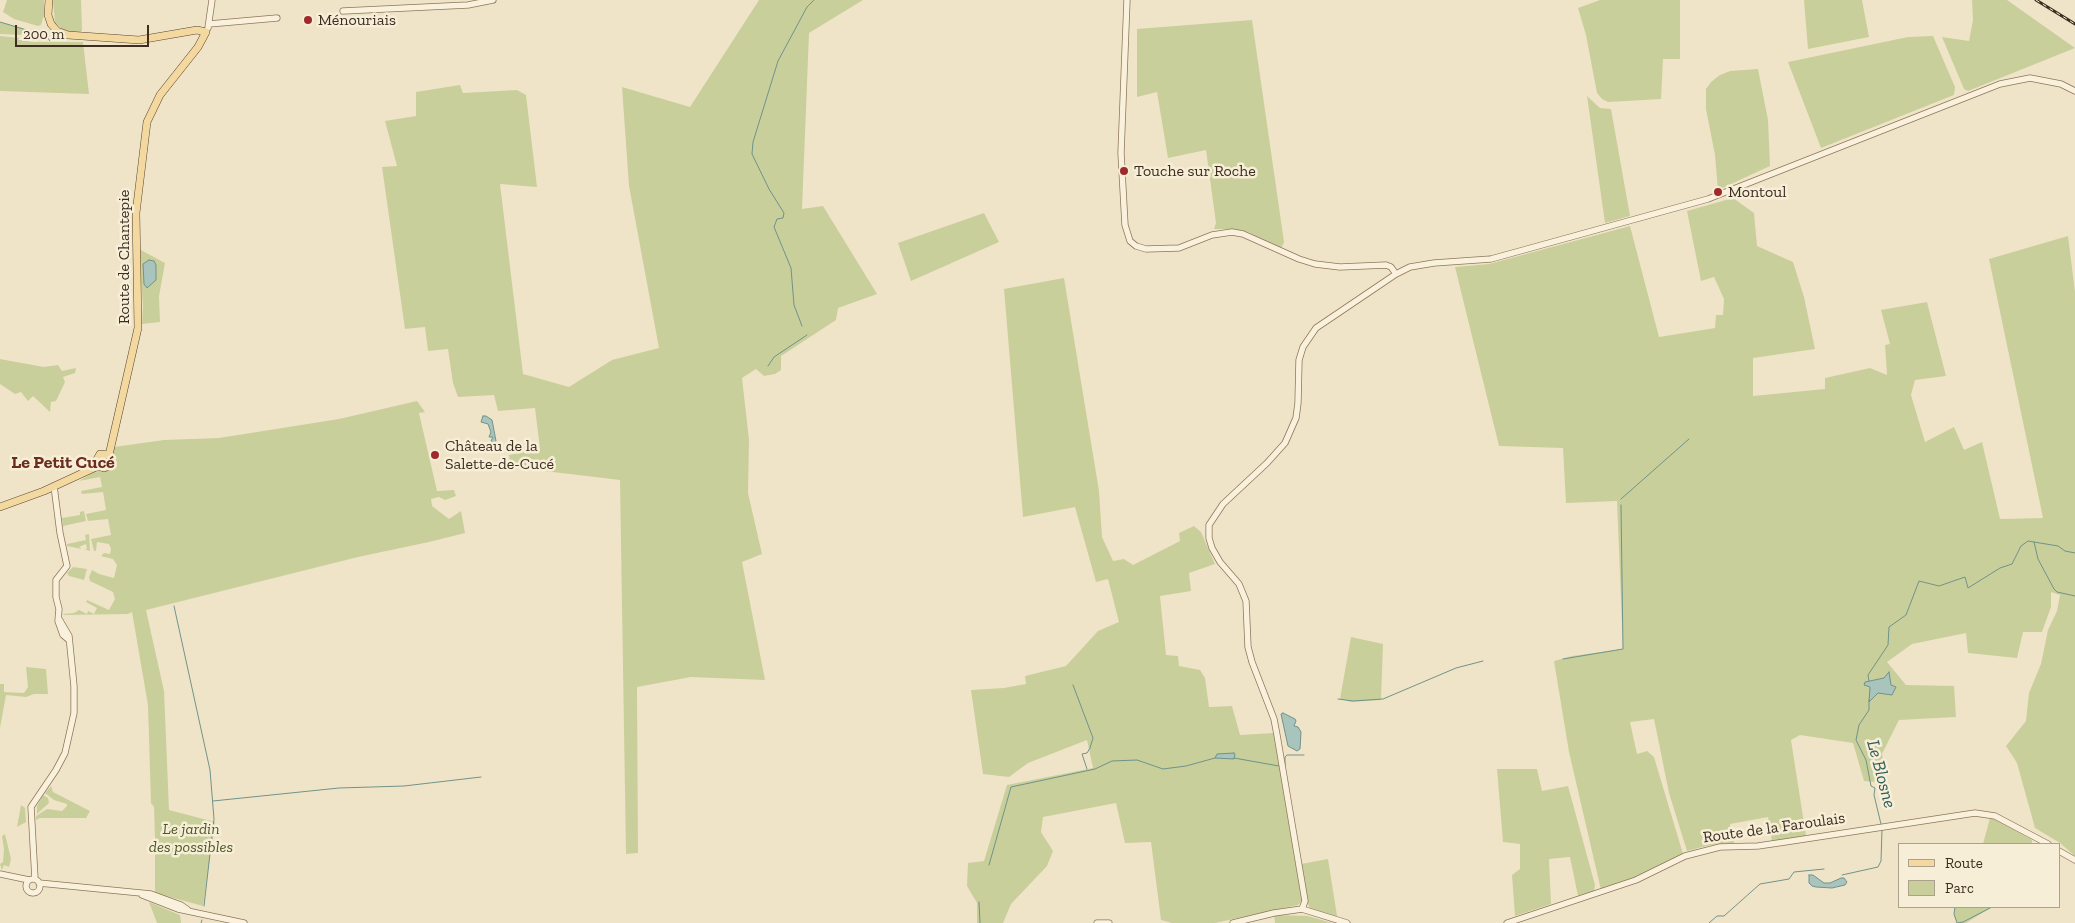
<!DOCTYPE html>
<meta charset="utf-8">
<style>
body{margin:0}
#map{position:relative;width:2075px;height:923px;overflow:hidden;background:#f0e4c8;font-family:"Zilla Slab",serif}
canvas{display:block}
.legend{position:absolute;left:1898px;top:843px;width:162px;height:65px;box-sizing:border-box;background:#f7eed8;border:1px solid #ada18e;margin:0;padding:6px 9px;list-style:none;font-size:15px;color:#3d2e20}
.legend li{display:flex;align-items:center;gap:10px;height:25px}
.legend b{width:25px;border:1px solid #ada18e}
.scale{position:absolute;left:15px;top:25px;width:134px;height:22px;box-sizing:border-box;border:2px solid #3d2e20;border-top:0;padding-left:6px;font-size:15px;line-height:18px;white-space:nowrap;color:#3d2e20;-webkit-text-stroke:4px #f7eed8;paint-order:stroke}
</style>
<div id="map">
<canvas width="2075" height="923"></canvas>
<ul class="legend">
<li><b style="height:6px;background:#f3d9a0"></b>Route</li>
<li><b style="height:14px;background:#c9cf9b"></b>Parc</li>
</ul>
<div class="scale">200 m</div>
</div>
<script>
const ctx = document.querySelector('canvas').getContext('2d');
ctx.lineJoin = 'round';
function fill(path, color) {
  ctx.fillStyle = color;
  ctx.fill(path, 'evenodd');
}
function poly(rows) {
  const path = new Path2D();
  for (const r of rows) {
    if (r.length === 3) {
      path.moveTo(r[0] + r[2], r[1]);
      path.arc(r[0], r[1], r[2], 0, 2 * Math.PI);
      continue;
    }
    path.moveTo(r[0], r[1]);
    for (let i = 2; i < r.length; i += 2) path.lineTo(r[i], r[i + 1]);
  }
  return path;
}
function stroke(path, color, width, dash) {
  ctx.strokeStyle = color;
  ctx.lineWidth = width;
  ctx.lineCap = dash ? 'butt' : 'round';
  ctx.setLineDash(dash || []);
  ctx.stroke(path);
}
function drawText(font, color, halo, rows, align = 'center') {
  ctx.font = font + ' "Zilla Slab",serif';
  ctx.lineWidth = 5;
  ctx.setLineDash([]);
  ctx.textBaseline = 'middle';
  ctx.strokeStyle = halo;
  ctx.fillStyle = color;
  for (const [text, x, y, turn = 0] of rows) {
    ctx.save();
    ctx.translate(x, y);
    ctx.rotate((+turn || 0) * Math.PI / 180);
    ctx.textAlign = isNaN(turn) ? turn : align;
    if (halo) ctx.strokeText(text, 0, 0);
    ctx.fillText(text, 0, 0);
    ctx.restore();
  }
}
const green = poly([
 [7,0,44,0,44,15,41,25,38,26,14,19,3,12],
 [53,0,81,0,82,30,80,34,63,30,55,23],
 [759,0,863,0,809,33,802,209,823,206,877,294,838,308,836,320,781,356,781,370,775,374,764,376,756,369,742,378,749,440,748,493,762,554,742,562,765,680,691,677,637,687,638,853,626,854,620,480,511,467,509,455,540,449,535,408,498,411,494,395,458,397,453,383,448,349,428,351,425,327,405,329,382,167,397,166,385,121,416,116,416,92,460,85,463,93,517,90,526,95,537,187,500,184,523,374,569,387,612,360,659,348,629,186,622,87,690,107],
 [1600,0,1680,0,1680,59,1663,59,1661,99,1608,102,1602,99,1597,93,1586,35,1578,8],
 [1804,0,1862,0,1869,37,1808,49],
 [1972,0,2007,0,2075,48,1968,91,1964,89,1942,37,1969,41,1973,20],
 [1252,20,1284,242,1281,249,1248,232,1232,229,1214,229,1216,223,1206,150,1168,158,1157,92,1137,97,1137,29],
 [0,22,31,31,21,35,0,34],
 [0,36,20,38,18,39,32,42,83,42,89,94,0,91],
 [1933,36,1955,87,1954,95,1821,148,1788,62,1908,37],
 [1758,69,1768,120,1770,166,1718,190,1715,155,1706,109,1706,89,1711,82,1720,75,1730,71],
 [1587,96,1600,108,1611,109,1630,216,1605,223],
 [1733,198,1754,213,1757,246,1793,262,1804,297,1815,349,1753,358,1753,396,1825,389,1825,378,1870,368,1887,375,1885,345,1890,344,1881,310,1927,302,1946,376,1915,380,1911,395,1925,442,1954,427,1964,450,1982,442,2000,519,2043,518,1989,259,2068,236,2075,292,2075,856,2060,843,2035,828,2017,763,2006,746,2026,721,2029,693,2041,664,2048,630,2057,611,2060,595,2051,592,2051,607,2042,632,2023,632,2017,658,1968,653,1966,633,1912,644,1887,662,1906,685,1954,686,1956,717,1899,720,1882,754,1887,783,1864,781,1853,743,1800,735,1791,740,1806,836,1772,842,1768,817,1730,824,1734,843,1710,845,1687,851,1669,793,1654,719,1630,722,1637,754,1647,751,1654,757,1683,854,1643,874,1601,890,1569,752,1554,661,1572,656,1623,649,1617,501,1566,503,1563,448,1499,446,1455,267,1489,264,1630,226,1659,337,1715,328,1716,315,1723,315,1724,299,1714,277,1701,281,1687,211],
 [984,213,999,242,911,281,898,243],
 [139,249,165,263,159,296,160,322,142,324,143,307],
 [1064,278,1099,491,1102,537,1113,561,1124,559,1133,565,1180,541,1179,533,1194,526,1201,532,1215,564,1189,573,1191,591,1160,596,1166,655,1178,656,1179,666,1200,670,1205,678,1209,707,1232,706,1240,735,1274,733,1302,901,1298,905,1215,923,1172,923,1161,920,1151,842,1125,843,1116,803,1043,817,1041,832,1053,851,1047,866,1011,904,1003,923,977,923,977,903,967,886,968,863,984,861,1007,785,1093,768,1087,740,1028,763,1009,777,983,774,971,690,1004,688,1026,684,1025,676,1066,666,1098,631,1119,622,1108,579,1096,582,1075,507,1023,517,1004,289],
 [0,359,44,367,58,365,62,371,76,368,75,373,63,377,65,382,56,401,51,402,50,412,33,396,28,401,21,392,15,394,0,384],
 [417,401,425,412,419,413,437,491,454,490,456,496,445,500,439,497,431,499,432,506,449,519,461,511,465,533,429,542,358,557,146,610,164,691,169,810,215,822,203,906,155,893,155,839,154,807,151,803,148,705,132,612,128,614,64,615,63,614,74,613,79,610,87,614,88,611,94,614,97,608,86,602,87,600,109,610,115,599,113,592,90,581,89,577,92,570,99,574,114,578,117,565,113,559,101,556,104,553,110,554,111,549,109,544,97,542,96,551,94,551,91,539,111,535,108,519,88,521,86,514,106,510,103,492,82,494,81,491,102,487,100,477,79,481,98,469,104,470,112,459,114,447,164,440,219,438,339,419],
 [84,511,86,521,63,526,62,518,80,515,80,512],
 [89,534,90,551,84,549,87,549,86,544,79,547,82,549,67,546,67,544,86,540,85,535],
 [73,567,87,569,84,580,69,576,67,573],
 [1351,637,1383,644,1381,700,1351,702,1340,699],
 [26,667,46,669,48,694,34,694,26,697,6,695,0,728,0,684,4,684,4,692,24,693,28,687],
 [1497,769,1537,769,1542,791,1568,786,1595,885,1594,891,1578,896,1570,857,1549,859,1551,904,1515,916,1512,875,1520,869,1520,844,1503,842],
 [51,786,53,792,90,811,86,818,40,818,36,820,36,816,47,809,62,811,67,806,67,804,54,800,45,793],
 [43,795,48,798,49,803,37,814,37,806],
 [21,805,25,808,26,822,17,827],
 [1990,818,1996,820,2032,840,2032,844,1983,844],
 [5,834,11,859,9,867,4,865,2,870,0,864,3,862,4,849,2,836],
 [1328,859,1337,916,1334,917,1310,909,1307,901,1301,864],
 [149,902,180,915,181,923,157,923],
 [1955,907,1992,907,1966,923,1957,923,1954,914],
 [1274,915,1308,916,1332,923,1275,923]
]);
const water = poly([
 [149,260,154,261,156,265,156,280,147,288,144,284,143,264,149,260],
 [483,416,486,416,492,420,496,441,495,443,491,441,493,437,489,437,491,432,488,424,481,422,483,416],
 [1889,672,1891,685,1896,687,1892,695,1878,693,1869,702,1870,687,1864,685,1865,682,1884,678,1889,672],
 [1283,713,1295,719,1296,721,1294,726,1298,727,1301,732,1300,749,1297,751,1288,746,1281,714,1283,713],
 [1234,753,1235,755,1234,759,1215,758,1217,754,1234,753],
 [1809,875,1813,875,1824,883,1830,883,1841,878,1844,878,1847,882,1845,885,1832,888,1816,887,1812,886,1809,883,1809,875]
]);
const stream = poly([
 [0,22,30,31],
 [37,32,43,32,50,41],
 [802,326,794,305,791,268,774,227,777,219,783,218,784,213,769,189,752,154,753,142,778,61,807,7,814,0],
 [768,366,774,357,807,335],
 [1621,499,1689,439],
 [2034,542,2038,559,2054,589,2057,592,2075,596],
 [174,606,210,770,214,819,204,906],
 [1563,659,1623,649,1621,505],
 [1869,681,1868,675,1888,645,1889,627,1906,615,1919,581,1939,586,1965,577,1968,588,2000,568,2012,564,2021,546,2028,541,2058,546,2065,551,2075,553],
 [1073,685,1093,738,1090,748,1087,753,1082,754,1087,769],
 [1338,699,1353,701,1383,699,1456,668,1483,661],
 [1869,700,1869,710,1859,725,1856,740,1866,760,1871,786,1875,788,1874,795,1881,824],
 [1234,758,1279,766],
 [1285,766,1285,757,1287,755,1304,755],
 [213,801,339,788,404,786,481,777],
 [989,865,1011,787,1095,769,1112,761,1137,760,1163,769,1186,766,1215,758],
 [1842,875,1878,867,1881,861,1882,830],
 [979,902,980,923],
 [1955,907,1954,914,1957,923,1963,922,1992,907],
 [201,923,202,920],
 [1709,923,1717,916,1724,916,1760,884,1789,879,1794,872,1824,869]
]);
const minor = poly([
 [1127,0,1121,153,1125,225,1130,241,1136,246,1146,249,1179,248,1212,235,1232,232,1243,234,1299,259,1315,264,1340,267,1386,265,1391,267,1396,274],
 [343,11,468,5,493,0],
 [209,24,277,18],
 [208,28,212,0],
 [54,486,60,533,67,566,56,580,56,597,59,609,58,621,63,635,69,640],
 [2059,851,2075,860],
 [0,874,29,880],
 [33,886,7],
 [35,879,31,807,56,770,65,753,74,713,74,686,69,636,59,619],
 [39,883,151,894,181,905,188,910],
 [142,895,178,909,244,923],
 [1302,909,1347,923],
 [1097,923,1109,923],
 [1233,923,1274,913,1302,909,1305,901,1277,735,1274,719,1252,662,1248,647,1246,601,1239,584,1220,562,1212,548,1209,538,1209,525,1223,504,1267,463,1285,443,1296,418,1298,403,1299,360,1303,347,1316,328,1396,274,1410,267,1434,263,1491,259,1708,199,2000,84,2030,78,2061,84,2075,91],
 [1507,923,1636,880,1685,856,1720,847,1758,846,1785,842,1975,813,1995,816,2048,844]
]);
const major = poly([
 [49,0,48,15,51,24,57,31,68,35,139,40,197,30,206,32,198,47,160,95,147,122,136,213,138,328,109,455],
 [86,467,96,461,100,454,109,455,111,461,109,466,104,468,98,466],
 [0,507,44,491,98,466]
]);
const rail = poly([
 [2036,0,2075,24]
]);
const markers = [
 [308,20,5,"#9e2a2b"],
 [1124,171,5,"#9e2a2b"],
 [1718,192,5,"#9e2a2b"],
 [435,455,5,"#9e2a2b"]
];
const poiNames = [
 ["Ménouriais",318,20],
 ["Touche sur Roche",1134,171],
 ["Montoul",1728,192],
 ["Château de la",445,446],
 ["Salette-de-Cucé",445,464]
];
const streetNames = [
 ["Route de Chantepie",124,257,-90],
 ["Route de la Faroulais",1774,828,-8]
];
const parkNames = [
 ["Le jardin",191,829],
 ["des possibles",191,847]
];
const neighbourhoodNames = [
 ["Le Petit Cucé",63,463]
];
const waterNames = [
 ["Le Blosne",1881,774,75]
];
fill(green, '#c9cf9b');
fill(water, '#a9c4bc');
stroke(water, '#6f938a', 1);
stroke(stream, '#6f938a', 1);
stroke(minor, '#8d765c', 7);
stroke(major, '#5b4430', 8);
stroke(minor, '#faf1dc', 5.5);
stroke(major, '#f3d9a0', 7);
stroke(rail, '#3d2e20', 3);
stroke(rail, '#f7eed8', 1, [4]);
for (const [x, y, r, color] of markers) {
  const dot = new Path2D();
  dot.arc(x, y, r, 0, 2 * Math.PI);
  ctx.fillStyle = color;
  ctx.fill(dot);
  stroke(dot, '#f7eed8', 2);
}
drawText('16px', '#3d2e20', '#f7eed8', poiNames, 'left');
drawText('16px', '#3d2e20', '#f7eed8', streetNames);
drawText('italic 16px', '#4d5a26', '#f7eed8', parkNames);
drawText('bold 18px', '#6b2e1e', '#f7eed8', neighbourhoodNames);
drawText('italic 18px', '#2f5d5a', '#f7eed8', waterNames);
</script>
